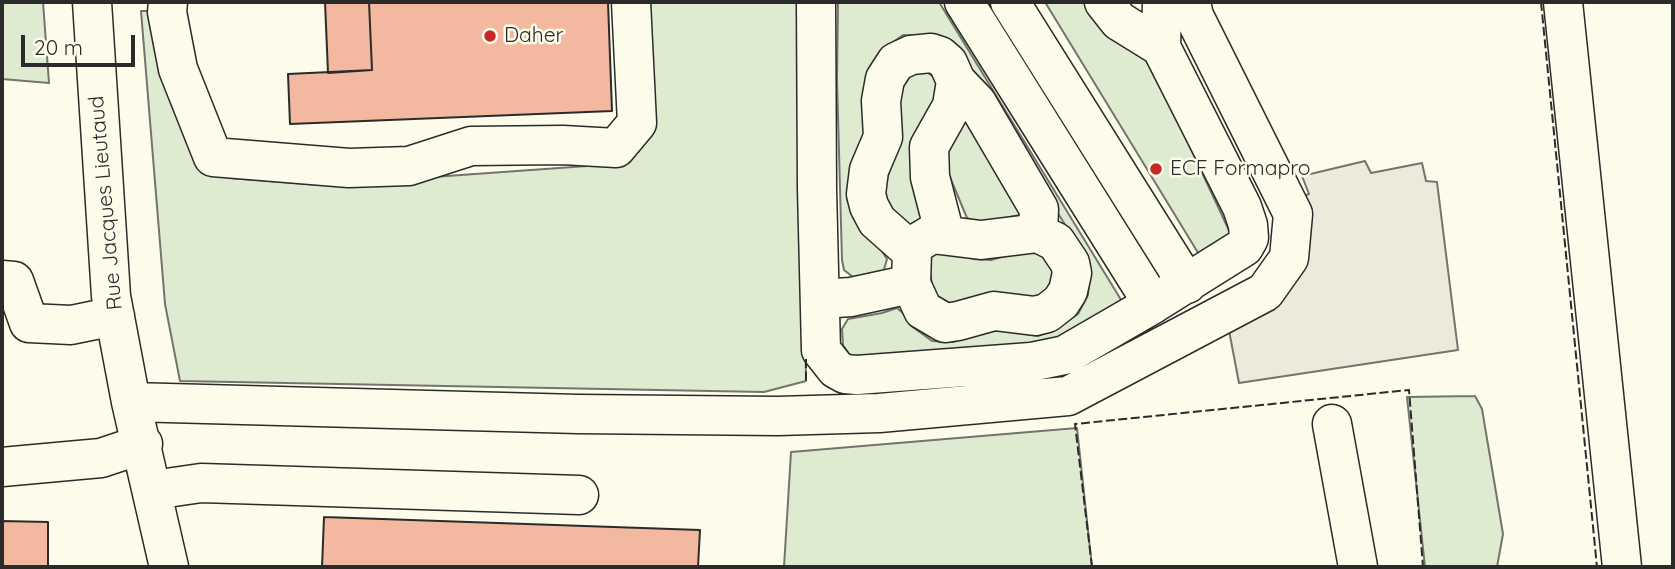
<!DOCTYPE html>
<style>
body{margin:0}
#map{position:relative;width:1675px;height:569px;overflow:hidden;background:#fdfbea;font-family:Quicksand,sans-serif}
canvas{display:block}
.frame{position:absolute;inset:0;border:4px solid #2b2b2b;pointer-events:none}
.scale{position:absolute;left:21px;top:35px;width:114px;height:32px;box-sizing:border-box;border:4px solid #2b2b2b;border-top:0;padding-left:9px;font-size:21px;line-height:24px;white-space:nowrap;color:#2b2b2b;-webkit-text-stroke:5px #fdfbea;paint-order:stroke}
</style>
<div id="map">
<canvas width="1675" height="569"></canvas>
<div class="frame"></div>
<div class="scale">20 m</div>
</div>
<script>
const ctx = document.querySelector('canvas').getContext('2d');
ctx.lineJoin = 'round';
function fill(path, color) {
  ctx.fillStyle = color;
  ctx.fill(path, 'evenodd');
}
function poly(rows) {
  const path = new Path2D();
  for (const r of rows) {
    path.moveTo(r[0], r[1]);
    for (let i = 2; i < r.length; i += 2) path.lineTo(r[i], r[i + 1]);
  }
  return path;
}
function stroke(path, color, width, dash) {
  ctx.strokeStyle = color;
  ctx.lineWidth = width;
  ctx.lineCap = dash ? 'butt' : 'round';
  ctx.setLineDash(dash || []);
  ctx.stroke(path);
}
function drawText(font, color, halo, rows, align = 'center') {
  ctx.font = font + ' Quicksand,sans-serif';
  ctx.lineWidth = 5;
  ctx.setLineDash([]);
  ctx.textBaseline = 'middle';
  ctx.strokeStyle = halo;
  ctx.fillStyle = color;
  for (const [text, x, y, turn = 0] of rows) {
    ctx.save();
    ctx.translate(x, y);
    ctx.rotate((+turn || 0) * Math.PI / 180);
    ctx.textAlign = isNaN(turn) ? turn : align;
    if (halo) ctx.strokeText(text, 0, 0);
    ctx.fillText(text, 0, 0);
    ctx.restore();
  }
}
const green = poly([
 [2,2,43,2,49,83,2,79,2,2],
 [650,2,801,2,806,381,764,392,180,381,165,304,141,11,152,11,191,136,229,178,321,185,629,163,655,129,650,2],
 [838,2,939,2,1123,303,1059,341,851,357,843,345,842,329,848,319,882,313,897,308,904,314,910,325,932,341,953,342,993,329,1038,336,1057,328,1078,314,1088,295,1090,270,1079,247,997,116,923,36,903,35,882,50,860,152,850,167,847,199,853,216,870,233,887,259,883,273,868,277,853,277,844,270,842,260,837,80,838,2],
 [1045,2,1093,2,1143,46,1233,239,1200,256,1045,2],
 [925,71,941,82,925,218,907,228,889,207,884,188,901,136,895,97,911,74,925,71],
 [972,110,1030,213,980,223,967,218,947,170,948,153,959,128,972,110],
 [1027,250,1041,252,1057,275,1053,289,1038,299,944,306,934,297,928,260,937,252,955,252,974,259,991,260,1027,250],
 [1475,396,1482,409,1503,534,1497,567,1425,567,1407,397,1475,396],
 [1077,428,1092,567,784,567,791,452,1077,428]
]);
const parking = poly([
 [1365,161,1371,173,1422,163,1426,181,1437,182,1458,350,1239,383,1223,299,1262,275,1280,235,1280,204,1309,194,1302,176,1365,161]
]);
const building = poly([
 [325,2,369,2,372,70,328,73,325,2],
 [369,2,608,2,612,111,290,124,288,74,372,70,369,2],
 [324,517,700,530,698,567,322,567,324,517],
 [2,521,48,522,48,567,2,567,2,521]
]);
const minor = poly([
 [92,2,111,296,131,402,169,567],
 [168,2,167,12,178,69,213,157,349,168,409,166,471,146,563,145,616,148,637,123,631,2],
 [816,2,817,189,821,350,836,369,845,374,857,375,1031,362,1065,355,1153,304,1244,247,1249,238,1248,225,1242,207,1161,47,1119,21,1104,2],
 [964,2,1153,304],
 [1010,2,1187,284],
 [1563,2,1622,567],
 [1161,47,1162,2],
 [956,81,977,103,1039,209,1038,233],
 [912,252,877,221,869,206,866,194,869,170,883,137,881,101,885,79,896,62,911,55,931,53,940,56,948,63,956,81,952,106,929,147,930,177,945,235],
 [2,280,14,281,29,323,71,325,115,316],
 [820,299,851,297,911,284,923,310,945,323,958,321,994,311,1035,316,1047,313,1061,302,1068,291,1072,273,1070,263,1056,242,1038,233,981,240,932,234,917,243,912,252,911,284],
 [131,402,578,414,778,416,879,413,1068,396,1265,292,1289,258,1293,214,1194,16,1191,2],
 [1332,424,1358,567],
 [2,467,101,458,143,444],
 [153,490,201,483,579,495]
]);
const fence = poly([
 [1541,2,1597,567],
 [806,359,806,381],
 [1092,567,1075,424,1409,390,1423,567]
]);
const markers = [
 [490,36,7,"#c62828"],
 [1156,169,7,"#c62828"]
];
const poiNames = [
 ["Daher",504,36],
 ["ECF Formapro",1170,169]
];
const streetNames = [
 ["Rue Jacques Lieutaud",106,203,-95]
];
fill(green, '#deebd1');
stroke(green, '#74746e', 2);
fill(parking, '#eceadb');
stroke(parking, '#74746e', 2);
fill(building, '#f2b8a0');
stroke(building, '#2b2b2b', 2);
stroke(minor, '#2b2b2b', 41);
stroke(minor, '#fdfbea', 38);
stroke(fence, '#2b2b2b', 2, [9, 3.5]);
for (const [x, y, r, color] of markers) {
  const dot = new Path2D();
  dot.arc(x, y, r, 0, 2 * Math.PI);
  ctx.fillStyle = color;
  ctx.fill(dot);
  stroke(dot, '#fdfbea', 2.5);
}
drawText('21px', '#2b2b2b', '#fdfbea', poiNames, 'left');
drawText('21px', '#2b2b2b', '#fdfbea', streetNames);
</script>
